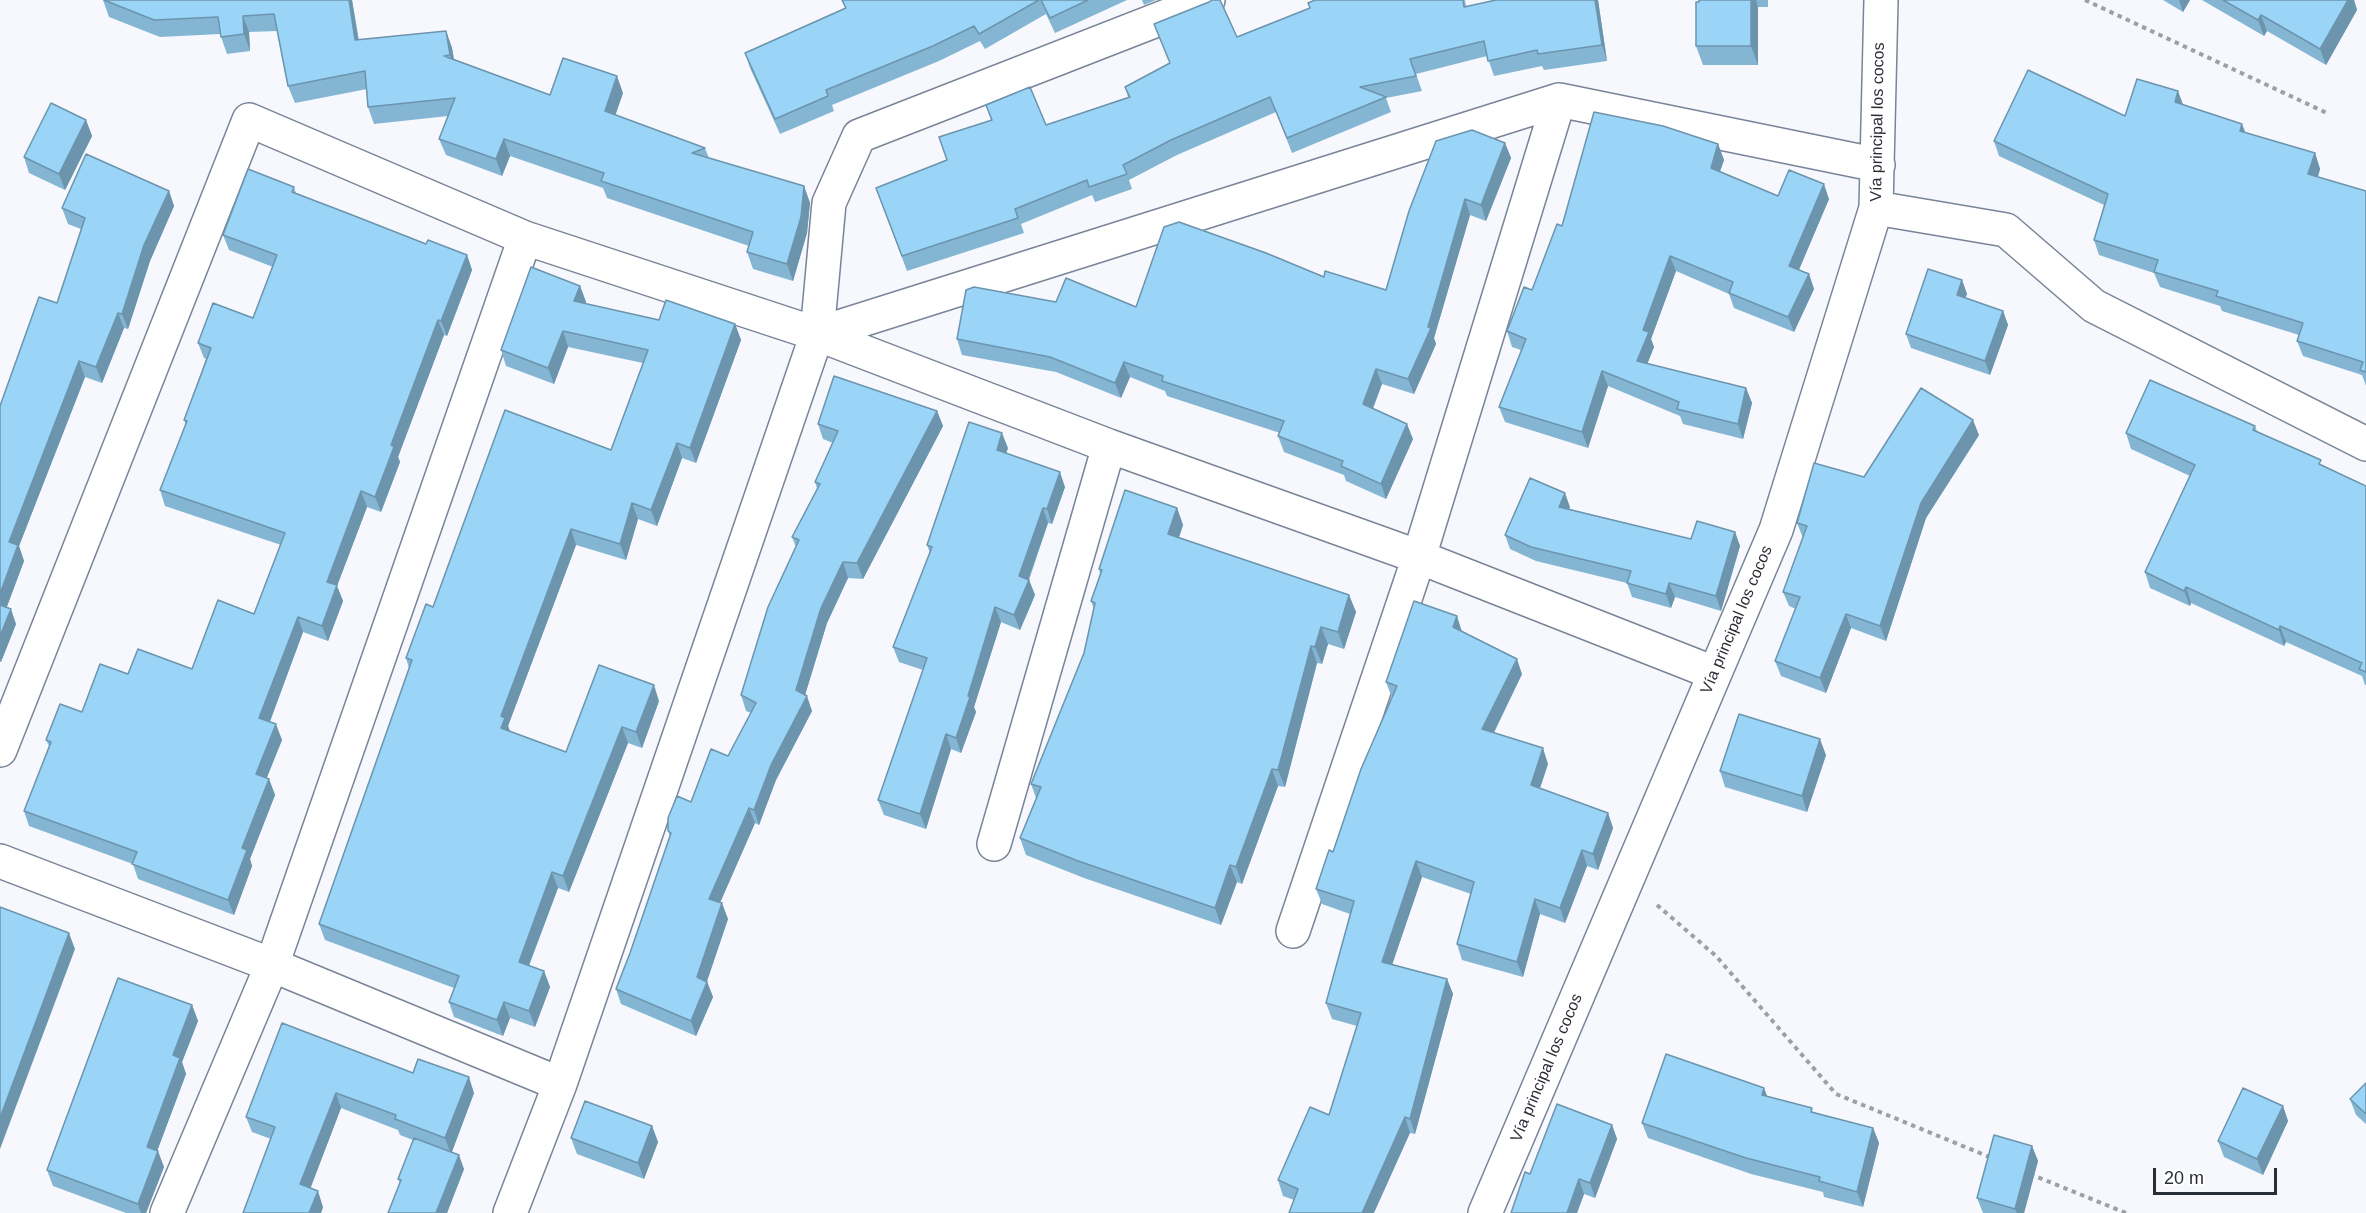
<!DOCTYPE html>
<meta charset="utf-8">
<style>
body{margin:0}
#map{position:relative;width:2366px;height:1213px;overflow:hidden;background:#f6f8fd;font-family:Arial,sans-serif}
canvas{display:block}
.scale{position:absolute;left:2153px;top:1168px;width:124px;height:27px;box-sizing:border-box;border:3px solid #2a2e36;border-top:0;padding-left:8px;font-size:18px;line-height:21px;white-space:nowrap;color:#2a2e36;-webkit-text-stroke:4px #fff;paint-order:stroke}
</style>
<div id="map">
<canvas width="2366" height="1213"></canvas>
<div class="scale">20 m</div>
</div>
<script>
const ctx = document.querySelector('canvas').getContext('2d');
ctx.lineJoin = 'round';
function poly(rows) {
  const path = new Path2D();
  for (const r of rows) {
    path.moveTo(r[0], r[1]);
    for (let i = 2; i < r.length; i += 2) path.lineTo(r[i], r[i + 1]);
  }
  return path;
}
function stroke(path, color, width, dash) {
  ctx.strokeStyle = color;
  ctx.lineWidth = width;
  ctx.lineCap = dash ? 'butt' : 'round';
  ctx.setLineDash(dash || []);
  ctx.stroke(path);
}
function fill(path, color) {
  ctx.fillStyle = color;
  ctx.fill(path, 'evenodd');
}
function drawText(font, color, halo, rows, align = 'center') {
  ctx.font = font + ' Arial,sans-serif';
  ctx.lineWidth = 4.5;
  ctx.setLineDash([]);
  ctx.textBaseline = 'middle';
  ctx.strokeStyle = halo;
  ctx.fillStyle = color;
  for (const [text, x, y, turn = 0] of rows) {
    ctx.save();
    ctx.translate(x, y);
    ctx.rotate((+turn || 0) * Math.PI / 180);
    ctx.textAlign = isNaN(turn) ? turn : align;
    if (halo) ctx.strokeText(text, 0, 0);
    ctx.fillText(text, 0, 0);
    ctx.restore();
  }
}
const path = poly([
 [2085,0,2329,114],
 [1657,905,1716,956,1836,1094,1992,1158],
 [2030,1174,2126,1213]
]);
const minor = poly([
 [1876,208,2006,230,2094,306,2366,444],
 [817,334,1559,100,1878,165],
 [0,750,249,120,525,238,817,334,1109,446,1419,557,1714,673],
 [994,844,1109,446],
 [0,861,272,965,560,1084],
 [1293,931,1419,557,1559,100],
 [167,1213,272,965,525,238],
 [510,1213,560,1084,817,334,829,203,859,136,1208,0],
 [1485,1213,1776,530,1876,208,1881,0]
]);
const wall = poly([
 [103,0,352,0,359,40,446,31,452,48,454,59,550,95,623,93,615,115,705,148,709,158,804,186,810,203,807,233,793,281,753,269,747,252,749,246,607,198,603,188,510,156,502,176,446,155,439,139,448,116,374,124,368,107,367,89,295,103,288,86,277,31,249,32,250,51,227,54,220,34,160,37,109,17],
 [842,0,1127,0,1055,33,1046,14,985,49,980,41,939,61,832,105,834,111,780,134,750,68,745,53,845,8],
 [1142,0,1156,0,1144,5],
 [1315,0,1465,0,1466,6,1598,0,1607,61,1544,70,1542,66,1494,76,1487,56,1416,74,1422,91,1386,98,1391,112,1292,153,1276,112,1177,155,1129,180,1132,189,1095,202,1092,195,1021,224,1024,233,907,271,876,188,947,160,991,120,986,105,1046,125,1128,97,1125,87,1170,63,1154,24,1237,37,1310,8],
 [1699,0,1768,0,1768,7,1758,7,1758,65,1703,65,1696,46],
 [2163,0,2190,0,2183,12],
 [2202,0,2354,0,2357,10,2326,65,2267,31,2264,36],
 [2183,105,2246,133,2315,153,2320,169,2318,177,2366,191,2366,386,2362,375,2303,356,2297,341,2299,335,2222,311,2220,306,2160,287,2154,273,2099,255,2094,240,2104,205,1999,156,1994,141],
 [86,120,92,136,65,190,29,173,24,157],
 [1505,143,1511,158,1486,221,1470,215,1434,338,1436,344,1414,394,1382,384,1373,409,1413,439,1386,499,1346,481,1344,475,1284,452,1278,436,1280,433,1167,396,1165,391,1130,377,1121,398,1056,372,962,355,957,339,1056,302,1136,307,1324,277,1386,290],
 [1718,144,1724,160,1720,171,1778,196,1829,199,1799,270,1809,274,1814,289,1794,332,1734,308,1729,294,1676,271,1651,339,1654,347,1647,364,1746,388,1752,403,1743,439,1683,424,1680,416,1608,386,1588,448,1505,422,1499,407,1521,350,1512,347,1507,331,1532,290,1562,226],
 [294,187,296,193,426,244,467,255,472,270,447,336,444,335,398,457,400,462,381,512,367,507,337,586,343,601,328,641,303,632,270,722,282,740,266,778,269,779,275,795,250,859,252,866,234,915,138,879,133,864,29,826,24,811,49,746,46,740,128,674,192,669,254,614,281,545,165,506,160,490,186,425,184,420,206,359,204,358,198,343,253,318,273,267,229,250,223,235],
 [169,191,174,206,150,261,128,329,124,328,102,383,85,377,19,546,24,561,7,607,16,624,1,662,0,662,0,406,57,303,81,229,68,224,62,208],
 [1962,280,1967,294,1965,298,2003,311,2008,325,1990,375,1911,348,1906,334],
 [580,286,586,302,585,304,659,320,735,324,741,340,696,463,682,458,657,526,638,519,626,560,576,545,508,726,510,732,566,752,659,701,642,748,628,743,569,892,558,888,529,966,544,971,550,987,535,1027,510,1018,503,1036,454,1017,449,1002,454,988,325,940,319,924,409,668,406,658,433,607,611,450,643,363,568,347,554,384,506,366,501,350],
 [937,411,943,426,863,579,848,578,827,623,805,695,812,711,776,780,759,825,755,823,720,903,728,919,707,981,713,997,696,1036,621,1004,616,989,630,953,670,836,668,831,728,756,751,713,746,711,741,695,796,547,792,537,817,488,815,482,833,443,823,439,818,424],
 [2255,426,2257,431,2323,466,2366,486,2366,685,2365,685,2362,676,2286,642,2284,646,2191,603,2190,606,2150,588,2145,572,2190,476,2131,449,2126,433],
 [1979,435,1926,518,1886,641,1851,628,1826,693,1781,676,1775,661,1796,609,1789,606,1783,592,1803,538,1797,523,1864,477],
 [1008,448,1006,453,1065,487,1052,524,1048,523,1029,580,1035,595,1020,630,1001,622,974,707,976,712,961,753,951,749,926,829,884,815,878,800,923,670,899,662,893,647,930,553,927,545],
 [1570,507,1569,509,1691,539,1735,532,1740,546,1721,611,1675,597,1671,608,1632,597,1627,583,1536,561,1510,549,1505,535],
 [1177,508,1183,525,1179,538,1349,595,1356,612,1344,649,1328,644,1322,664,1317,663,1285,787,1278,786,1242,884,1237,882,1221,925,1084,878,1026,855,1020,838,1036,798,1031,784,1084,653,1094,609,1091,601,1100,574,1099,569],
 [1462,632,1522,674,1494,733,1548,764,1540,788,1608,813,1613,828,1598,870,1587,866,1565,923,1540,914,1523,977,1462,960,1457,944,1471,894,1422,877,1392,964,1447,979,1453,994,1415,1134,1410,1133,1294,1200,1283,1196,1278,1180,1329,1115,1357,1026,1332,1019,1326,1003,1350,914,1322,904,1316,889,1333,852,1392,698,1386,682],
 [1826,755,1807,812,1725,787,1720,771],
 [192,1005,198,1021,182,1062,186,1074,157,1151,164,1167,146,1213,126,1213,53,1186,47,1170],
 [413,1073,474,1093,452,1152,464,1169,447,1213,388,1213,400,1183,398,1179,413,1140,400,1135,398,1130,341,1108,310,1188,323,1207,321,1213,243,1213,271,1139,252,1132,246,1117],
 [2366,1083,2366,1124,2356,1115,2350,1099],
 [1767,1096,1814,1112,1873,1128,1879,1143,1863,1207,1824,1197,1823,1192,1751,1174,1648,1138,1642,1123],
 [2283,1106,2288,1121,2263,1175,2224,1157,2218,1141],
 [1612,1125,1617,1139,1595,1198,1584,1194,1577,1213,1511,1213,1530,1174],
 [652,1126,658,1142,644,1179,577,1154,571,1138],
 [2032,1146,2038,1161,2024,1213,1983,1213,1977,1198]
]);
const shadedWall = poly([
 [349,0,352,0,361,57,355,40],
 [1595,0,1598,0,1607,61,1602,45],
 [1751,0,1756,0,1758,7,1758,65,1751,46],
 [2179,0,2190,0,2183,12],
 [2348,0,2354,0,2357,10,2326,65,2320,49],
 [2261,15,2267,31,2264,36,2258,20],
 [243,16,249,32,250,51,244,34],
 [446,31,452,48,456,72,450,55],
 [617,76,623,93,611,128,605,111],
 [2178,91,2184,107,2175,102],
 [86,120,92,136,65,190,59,174],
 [2242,124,2248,139,2240,131],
 [504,139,510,156,502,176,496,159],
 [1505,143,1511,158,1486,221,1481,205],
 [1718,144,1724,160,1716,183,1711,168],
 [2315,153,2320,169,2314,190,2308,174],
 [1824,184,1829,199,1794,281,1789,266],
 [804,186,810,203,807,233,793,281,787,264],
 [169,191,174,206,150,261,128,329,122,314,144,245],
 [1465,199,1470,215,1434,338,1436,344,1414,394,1408,379,1428,327],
 [467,255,472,270,447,336,441,321],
 [1670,256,1676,271,1651,339,1654,347,1642,377,1637,361,1643,330],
 [1809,274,1814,289,1794,332,1788,317],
 [1962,280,1967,294,1961,309,1957,295],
 [580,286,586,302,580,317,574,301],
 [2003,311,2008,325,1990,375,1985,361],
 [118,313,124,328,102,383,96,367],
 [438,320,444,335,398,457,400,462,381,512,375,497,391,445],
 [735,324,741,340,696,463,690,448],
 [563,331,568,347,554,384,548,368],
 [79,361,85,377,19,546,24,561,2,619,0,613,0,594,9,542],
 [1124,362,1130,377,1121,398,1115,383],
 [1376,369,1382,384,1368,420,1363,404],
 [1602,371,1608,386,1588,448,1582,432],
 [1746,388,1752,403,1743,439,1738,424],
 [937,411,943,426,863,579,857,563],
 [1973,420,1979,435,1926,518,1886,641,1880,626,1921,503],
 [1407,424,1413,439,1386,499,1381,484],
 [1002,433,1008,448,1002,465,997,450],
 [677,443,682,458,657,526,651,510],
 [1060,472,1065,487,1052,524,1047,509],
 [361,491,367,507,337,586,343,601,328,641,322,626,327,582],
 [1565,493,1570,507,1564,521,1559,507],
 [632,503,638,519,626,560,620,544],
 [1043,508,1048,523,1026,586,1029,580,1035,595,1020,630,1014,615,1019,576],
 [1177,508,1183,525,1174,551,1168,534],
 [571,529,576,545,508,726,511,734,501,728,501,716],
 [1735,532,1740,546,1721,611,1716,596],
 [843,562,848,578,827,623,802,705,796,690,821,608],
 [1669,583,1675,597,1671,608,1666,594],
 [2186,587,2191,603,2190,606,2184,591],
 [1349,595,1356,612,1344,649,1338,632],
 [995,607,1001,622,974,707,976,712,961,753,956,738,968,696],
 [11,609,16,624,1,662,0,658,0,636],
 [1846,614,1851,628,1826,693,1820,678],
 [1457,616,1462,632,1453,627],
 [298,617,303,632,265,734,259,718],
 [2280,626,2286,642,2284,646,2279,630],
 [1321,627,1328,644,1322,664,1315,647],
 [1311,646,1317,663,1285,787,1278,770],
 [1517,659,1522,674,1488,744,1482,729],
 [654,685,659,701,642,748,636,732],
 [807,696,812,711,776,780,759,825,754,810,771,765],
 [276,724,282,740,262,790,256,774],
 [622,727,628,743,569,892,563,876],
 [946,734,951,749,926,829,920,814],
 [1820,739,1826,755,1807,812,1802,796],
 [1543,748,1548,764,1536,800,1531,785],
 [1272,769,1278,786,1242,884,1236,867],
 [269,779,275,795,250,859,252,866,234,915,228,900,242,848],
 [749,808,755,823,715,914,709,899],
 [1608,813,1613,828,1598,870,1593,854],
 [1582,850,1587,866,1565,923,1560,908],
 [1416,861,1422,877,1388,977,1382,962],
 [1230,865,1237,882,1221,925,1215,908],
 [552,872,558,888,524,978,519,962],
 [1535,899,1540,914,1523,977,1517,962],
 [722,903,728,919,704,990,707,982,713,997,696,1036,691,1021,697,977],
 [69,933,75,949,0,1149,0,1118],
 [544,971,550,987,535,1027,529,1011],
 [1447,979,1453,994,1415,1134,1410,1119],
 [504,1002,510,1018,503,1036,497,1020],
 [192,1005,198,1021,182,1062,186,1074,153,1162,147,1147,173,1055],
 [469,1077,474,1093,451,1154,445,1138],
 [1764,1088,1770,1103,1762,1095],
 [336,1093,341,1108,306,1200,300,1184],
 [2283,1106,2288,1121,2263,1175,2257,1159],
 [1405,1117,1410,1133,1374,1213,1362,1213],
 [1612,1125,1617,1139,1595,1198,1590,1183],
 [652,1126,658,1142,644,1179,638,1163],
 [1873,1128,1879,1143,1863,1207,1857,1192],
 [2032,1146,2038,1161,2024,1213,2017,1213,2015,1209],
 [158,1151,164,1167,146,1213,141,1213,138,1204],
 [459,1155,464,1169,447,1213,436,1213],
 [1579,1179,1584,1194,1577,1213,1567,1213],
 [318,1191,323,1207,321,1213,309,1213]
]);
const building = poly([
 [104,0,349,0,355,40,446,31,450,55,444,56,550,95,563,58,617,76,605,111,705,148,692,153,804,186,801,217,787,264,747,252,753,232,601,181,604,173,504,139,496,159,439,139,455,98,368,107,365,71,288,86,274,14,243,16,244,34,221,37,218,17,154,20,104,0],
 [842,0,1039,0,979,34,974,26,933,46,826,90,828,96,775,119,745,53,846,8,842,0],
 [1041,0,1088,0,1050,18,1041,0],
 [1212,0,1220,0,1237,37,1310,8,1308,3,1315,0,1463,0,1464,7,1496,0,1595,0,1602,45,1538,54,1537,50,1488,61,1484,41,1410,59,1416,76,1360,87,1386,97,1287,138,1270,97,1171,140,1123,165,1127,174,1089,187,1087,180,1015,209,1018,218,902,256,876,188,947,160,939,137,992,120,986,105,1030,87,1046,125,1130,97,1125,87,1170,63,1154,24,1209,2,1212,0],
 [1699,0,1751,0,1751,46,1696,46,1696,2,1699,2,1699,0],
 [2223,0,2348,0,2320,49,2261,15,2258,20,2223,0],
 [2028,70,2125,116,2137,79,2178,91,2175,102,2242,124,2240,131,2315,153,2308,174,2366,191,2366,372,2360,370,2363,362,2297,341,2303,323,2216,296,2218,291,2154,272,2158,260,2094,240,2108,194,1994,141,2028,70],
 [51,103,86,120,59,174,24,157,51,103],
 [1594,112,1663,126,1718,144,1711,168,1778,196,1789,170,1824,184,1789,266,1809,274,1788,317,1729,293,1733,282,1670,256,1643,330,1649,332,1637,361,1746,388,1738,424,1677,409,1679,402,1602,371,1582,432,1499,407,1526,339,1507,331,1524,287,1532,290,1557,224,1562,226,1594,112],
 [1472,130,1505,143,1481,205,1465,199,1428,327,1431,328,1408,379,1376,369,1363,404,1407,424,1381,484,1341,466,1343,461,1278,436,1284,421,1162,381,1163,376,1124,362,1115,383,1050,357,957,339,966,290,974,287,1056,302,1066,278,1136,307,1164,227,1179,222,1266,253,1324,277,1325,271,1386,290,1409,211,1436,141,1472,130],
 [86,154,169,191,144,245,122,314,118,313,96,367,79,361,9,542,18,545,0,594,0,406,39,297,57,303,85,218,62,208,86,154],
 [248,169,294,187,292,192,347,213,426,244,428,240,467,255,441,321,438,320,391,445,394,447,375,497,361,491,327,582,337,585,322,626,298,617,259,718,276,724,256,774,269,779,242,848,247,850,228,900,132,864,137,852,24,811,51,742,46,740,60,704,82,712,100,664,128,674,138,649,192,669,218,600,254,614,285,533,160,490,187,421,184,420,211,348,198,343,213,303,253,318,277,255,223,235,248,169],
 [531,267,580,286,574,301,659,320,666,300,735,324,690,448,677,443,651,510,632,503,620,544,571,529,501,716,505,718,501,728,566,752,599,665,654,685,636,732,622,727,563,876,552,872,519,962,544,971,529,1011,504,1002,497,1020,449,1002,459,976,319,924,412,660,406,658,426,604,433,607,505,410,611,450,648,350,563,331,548,368,501,350,531,267],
 [1928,269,1962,280,1957,295,2003,311,1985,361,1906,334,1928,269],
 [834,376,937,411,857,563,843,562,821,608,796,690,807,696,771,765,754,810,749,808,709,899,722,903,697,977,707,982,691,1021,616,989,630,953,671,833,668,831,668,818,677,796,691,802,711,749,728,756,756,703,741,695,768,607,799,540,792,537,820,484,815,482,838,431,818,424,834,376],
 [2150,380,2255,426,2253,430,2321,460,2319,464,2366,486,2366,672,2359,669,2362,663,2280,626,2279,630,2186,587,2184,591,2145,572,2195,465,2126,433,2150,380],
 [1921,388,1973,420,1921,503,1880,626,1846,614,1820,678,1775,661,1800,597,1783,592,1807,526,1797,523,1814,463,1864,477,1921,388],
 [969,422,1002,433,997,450,1060,472,1047,509,1043,508,1019,576,1029,580,1014,615,995,607,968,696,970,697,956,738,946,734,920,814,878,800,927,658,893,647,932,547,927,545,969,422],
 [1530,478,1565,493,1559,507,1691,539,1697,521,1735,532,1716,596,1669,583,1666,594,1627,583,1631,571,1531,547,1505,535,1530,478],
 [1125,490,1177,508,1168,534,1349,595,1338,632,1321,627,1315,647,1311,646,1278,770,1272,769,1236,867,1230,865,1215,908,1078,861,1020,838,1041,787,1031,784,1084,653,1095,603,1091,601,1102,570,1099,569,1125,490],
 [1414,601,1457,616,1453,627,1517,659,1482,729,1543,748,1531,785,1608,813,1593,854,1582,850,1560,908,1535,899,1517,962,1457,944,1474,882,1416,861,1382,962,1447,979,1410,1119,1405,1117,1362,1213,1289,1213,1298,1189,1278,1180,1310,1107,1329,1115,1361,1013,1326,1003,1354,901,1316,889,1329,850,1333,852,1361,769,1397,686,1386,682,1414,601],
 [0,605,11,609,0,636,0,605],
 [1739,714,1820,739,1802,796,1720,771,1739,714],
 [0,907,69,933,0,1118,0,907],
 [118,978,192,1005,173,1055,180,1058,147,1147,158,1151,138,1204,47,1170,118,978],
 [282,1023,413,1073,418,1059,469,1077,445,1138,395,1119,396,1115,336,1093,300,1184,318,1191,309,1213,243,1213,275,1127,246,1117,282,1023],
 [1666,1054,1764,1088,1762,1095,1812,1108,1811,1112,1873,1128,1857,1192,1819,1181,1820,1177,1746,1158,1642,1123,1666,1054],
 [2366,1083,2366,1114,2350,1099,2366,1083],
 [2243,1088,2283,1106,2257,1159,2218,1141,2243,1088],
 [585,1101,652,1126,638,1163,571,1138,585,1101],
 [1557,1104,1612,1125,1590,1183,1579,1179,1567,1213,1511,1213,1525,1172,1530,1174,1557,1104],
 [1994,1135,2032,1146,2015,1209,1977,1198,1994,1135],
 [414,1138,459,1155,436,1213,388,1213,401,1180,398,1179,414,1138]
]);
const streetNames = [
 ["Vía principal los cocos",1878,122,-89],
 ["Vía principal los cocos",1737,620,-67],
 ["Vía principal los cocos",1547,1068,-67]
];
stroke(minor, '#798498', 36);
stroke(path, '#9da0a6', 4, [4.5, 4.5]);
stroke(minor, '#fff', 33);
fill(wall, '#84b6d4');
fill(shadedWall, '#6c94ad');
fill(building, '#9ad4f7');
stroke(building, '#6c94ad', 1.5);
drawText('16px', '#2a2e36', '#fff', streetNames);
</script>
